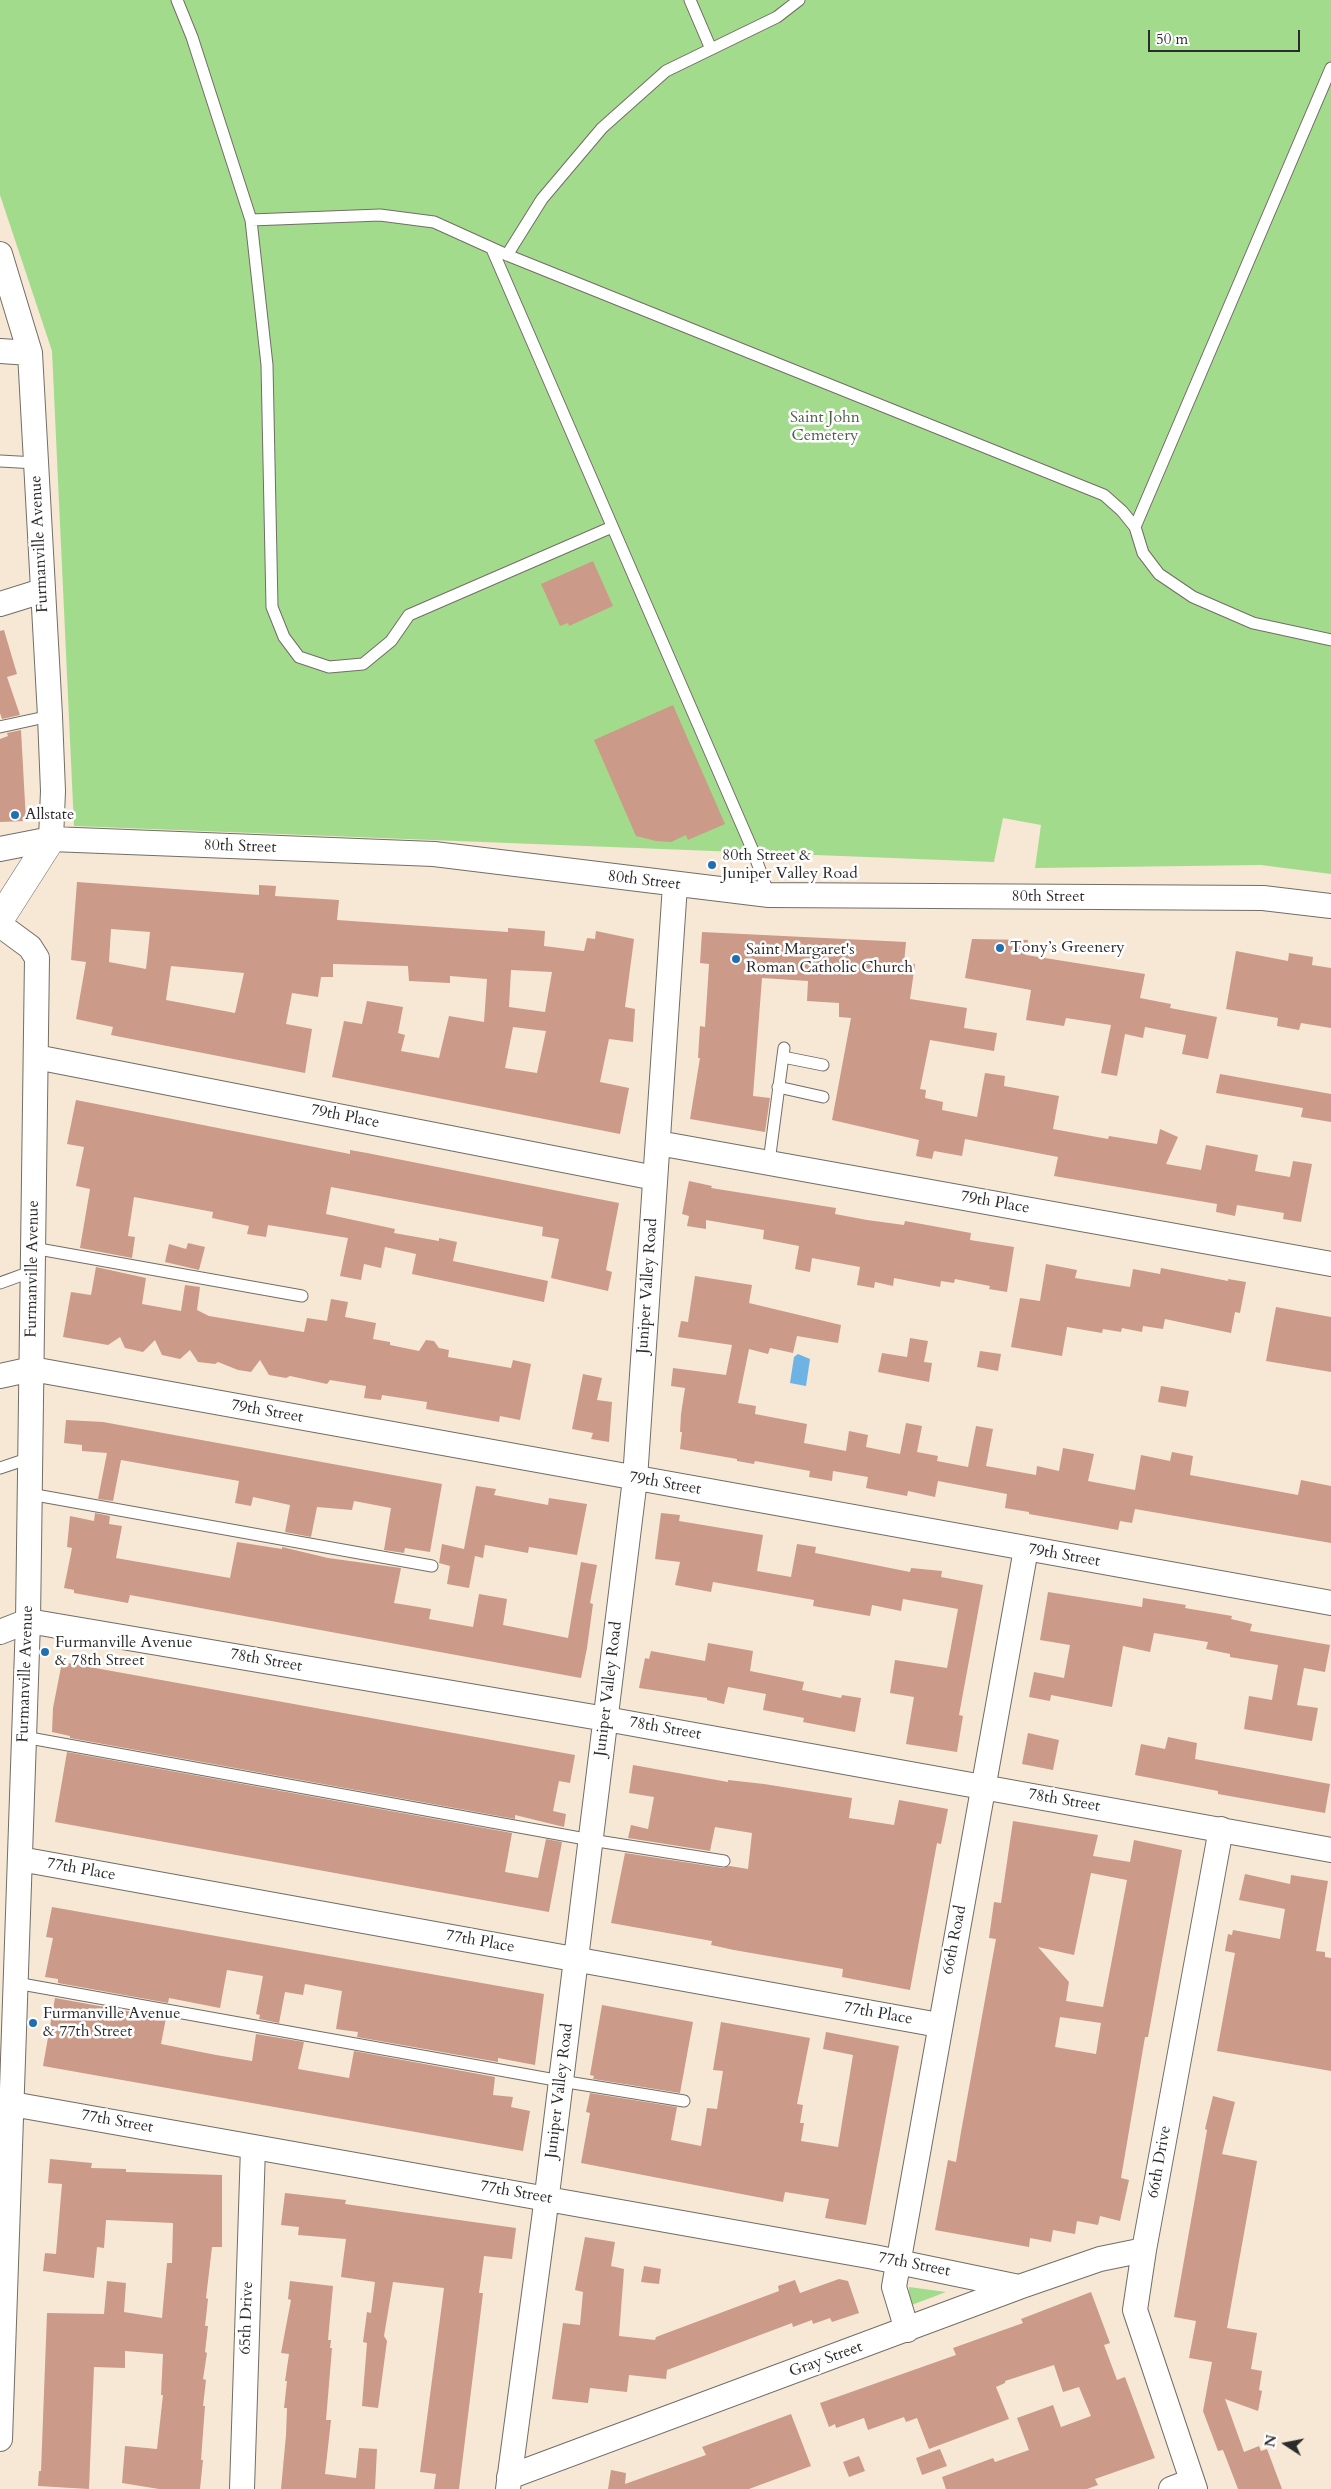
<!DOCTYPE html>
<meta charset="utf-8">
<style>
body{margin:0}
#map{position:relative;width:1331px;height:2489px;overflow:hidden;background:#f6e8d5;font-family:Cardo,serif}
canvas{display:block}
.north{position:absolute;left:1261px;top:2419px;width:50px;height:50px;-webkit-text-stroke:4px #fff;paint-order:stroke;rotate:281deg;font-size:14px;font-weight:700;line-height:20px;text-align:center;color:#2b2b2b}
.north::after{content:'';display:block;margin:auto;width:18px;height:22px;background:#2b2b2b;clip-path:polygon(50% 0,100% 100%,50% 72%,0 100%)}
.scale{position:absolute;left:1148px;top:30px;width:152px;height:22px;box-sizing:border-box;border:2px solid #2b2b2b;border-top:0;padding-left:6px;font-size:15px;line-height:18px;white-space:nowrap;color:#2b2b2b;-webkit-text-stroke:4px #fff;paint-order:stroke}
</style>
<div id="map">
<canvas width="1331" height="2489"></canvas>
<div class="north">N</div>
<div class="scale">50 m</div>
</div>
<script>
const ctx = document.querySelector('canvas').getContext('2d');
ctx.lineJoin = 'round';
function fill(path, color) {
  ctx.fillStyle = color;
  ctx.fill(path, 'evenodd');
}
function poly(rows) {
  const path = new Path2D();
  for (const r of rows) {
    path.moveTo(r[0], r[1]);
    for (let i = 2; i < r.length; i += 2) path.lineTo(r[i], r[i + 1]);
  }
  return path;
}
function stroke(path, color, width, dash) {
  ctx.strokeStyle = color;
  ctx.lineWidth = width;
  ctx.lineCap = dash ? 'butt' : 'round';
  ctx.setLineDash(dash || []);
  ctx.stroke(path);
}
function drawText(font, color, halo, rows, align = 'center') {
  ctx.font = font + ' Cardo,serif';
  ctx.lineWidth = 5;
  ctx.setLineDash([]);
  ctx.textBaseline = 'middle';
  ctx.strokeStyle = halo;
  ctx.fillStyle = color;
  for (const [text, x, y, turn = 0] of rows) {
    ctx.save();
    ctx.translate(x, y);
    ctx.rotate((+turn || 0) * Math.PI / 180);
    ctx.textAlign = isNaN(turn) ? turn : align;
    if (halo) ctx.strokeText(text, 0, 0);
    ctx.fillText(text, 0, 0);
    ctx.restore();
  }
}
const green = poly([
 [0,0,1331,0,1331,874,1261,865,1035,868,1041,825,1003,818,994,862,74,826,52,351,0,195],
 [909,2287,946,2292,909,2306]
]);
const water = poly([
 [798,1354,810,1359,806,1386,790,1383,794,1357]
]);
const building = poly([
 [593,561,613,606,569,626,568,623,560,626,541,584],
 [4,630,17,674,7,677,20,715,2,719,0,713,0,631],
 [673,705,725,824,688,840,686,835,671,842,656,841,636,836,594,740],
 [21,730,26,821,0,822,0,739,8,736,7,733],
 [77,882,259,895,259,885,276,886,275,896,339,900,337,920,508,932,508,928,545,931,544,946,584,951,587,938,595,939,596,931,634,939,625,1007,635,1009,633,1042,609,1039,600,1082,629,1088,620,1134,332,1077,344,1021,362,1024,367,1001,403,1007,398,1033,405,1035,401,1051,439,1058,449,1016,484,1022,487,979,450,976,450,983,409,981,408,966,333,964,333,977,321,977,318,997,292,993,286,1024,312,1029,305,1073,111,1035,113,1027,76,1019,86,962,71,960],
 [111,929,150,932,146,969,109,962],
 [171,966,244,973,235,1013,166,1000],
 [511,970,552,972,545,1012,509,1007],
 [513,1027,546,1031,537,1073,505,1068],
 [702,932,906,942,904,963,915,964,910,999,967,1008,964,1028,997,1033,994,1051,930,1040,920,1089,926,1090,925,1098,943,1102,942,1110,977,1117,985,1073,1005,1076,1004,1086,1059,1096,1053,1129,1108,1139,1109,1136,1157,1144,1160,1129,1178,1137,1166,1164,1201,1170,1206,1145,1258,1155,1255,1171,1290,1177,1293,1161,1312,1164,1301,1222,1283,1219,1284,1213,1237,1205,1235,1216,1216,1212,1217,1204,1054,1176,1058,1157,965,1139,962,1156,934,1151,932,1159,916,1156,919,1140,832,1120,851,1018,839,1017,839,1003,807,1001,808,981,762,978,753,1096,770,1098,765,1132,690,1119,700,1058,698,1058,700,1026,705,1027,709,964,700,963],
 [972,939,1028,940,1026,955,1145,974,1140,998,1171,1004,1170,1008,1217,1017,1208,1059,1182,1054,1186,1035,1145,1027,1143,1038,1125,1034,1117,1076,1101,1073,1111,1025,1066,1018,1064,1026,1026,1020,1031,990,965,978],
 [1236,951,1288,961,1289,953,1313,957,1312,965,1331,968,1331,1028,1301,1023,1299,1030,1277,1026,1278,1018,1226,1009],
 [1220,1074,1331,1094,1331,1122,1301,1117,1303,1108,1216,1093],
 [76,1100,350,1154,350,1150,367,1153,619,1203,606,1270,612,1272,608,1291,551,1278,559,1239,542,1236,543,1227,331,1187,326,1214,395,1229,394,1233,439,1241,439,1238,457,1242,453,1261,548,1281,544,1302,412,1274,416,1254,385,1247,381,1268,364,1264,361,1280,340,1276,348,1238,268,1225,266,1237,247,1234,249,1226,212,1218,213,1212,134,1197,128,1236,135,1237,132,1258,80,1248,90,1189,76,1186,84,1147,67,1144],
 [689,1181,712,1186,711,1188,836,1208,835,1214,867,1220,904,1225,905,1221,971,1233,970,1240,1014,1247,1007,1292,989,1289,990,1286,955,1279,954,1283,941,1281,940,1287,894,1278,893,1286,875,1282,874,1288,857,1285,860,1267,812,1258,810,1272,795,1269,799,1246,763,1239,764,1230,706,1220,706,1229,687,1226,689,1216,682,1214],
 [188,1243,205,1247,199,1270,165,1262,169,1244,186,1249],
 [1046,1264,1077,1270,1075,1278,1130,1287,1133,1269,1160,1274,1161,1268,1228,1281,1228,1279,1246,1282,1240,1313,1235,1312,1231,1333,1165,1319,1163,1329,1143,1326,1142,1332,1122,1328,1121,1332,1103,1329,1102,1333,1067,1327,1062,1356,1011,1347,1020,1298,1040,1301],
 [96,1267,146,1278,142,1304,181,1311,185,1285,200,1287,197,1310,209,1316,304,1332,307,1318,327,1321,331,1299,348,1302,345,1317,376,1323,373,1339,390,1342,390,1345,419,1351,426,1340,434,1341,439,1348,449,1350,448,1357,511,1368,513,1360,531,1364,520,1420,500,1416,499,1422,426,1409,427,1402,382,1395,381,1400,364,1398,366,1386,330,1380,327,1384,290,1376,286,1378,269,1375,260,1360,251,1372,238,1370,218,1362,215,1364,198,1362,190,1350,180,1359,162,1355,155,1340,143,1352,125,1348,120,1337,108,1345,63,1337,71,1292,91,1295],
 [695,1276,752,1285,749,1303,841,1325,838,1343,797,1336,793,1353,770,1348,768,1354,749,1349,738,1403,756,1406,755,1414,807,1424,804,1443,846,1451,849,1431,868,1435,866,1447,900,1454,906,1423,922,1426,917,1452,938,1456,937,1461,968,1467,976,1426,993,1429,986,1466,1036,1475,1037,1466,1059,1471,1063,1448,1094,1454,1088,1481,1135,1490,1141,1455,1170,1461,1172,1452,1193,1456,1190,1475,1298,1495,1301,1480,1331,1486,1331,1543,1135,1509,1132,1523,1120,1521,1118,1530,1029,1514,1029,1512,1005,1508,1007,1494,938,1481,935,1497,908,1491,907,1496,866,1488,868,1477,833,1471,832,1481,809,1477,810,1471,755,1461,754,1464,737,1461,737,1459,680,1449,682,1432,680,1432,681,1414,685,1388,671,1386,673,1368,726,1375,732,1345,678,1337,681,1321,688,1322],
 [1276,1307,1331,1317,1331,1372,1266,1361],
 [910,1338,928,1341,924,1362,932,1363,929,1382,878,1372,882,1353,907,1357],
 [980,1351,1001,1354,998,1371,977,1367],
 [583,1374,602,1378,597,1400,612,1402,609,1442,591,1439,593,1433,572,1429],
 [1161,1386,1189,1391,1186,1407,1158,1402],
 [66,1420,103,1422,442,1484,430,1552,405,1548,404,1553,384,1550,391,1508,354,1501,352,1510,317,1507,311,1537,285,1532,290,1505,253,1497,251,1506,235,1503,239,1481,121,1460,113,1501,98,1499,107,1453,82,1451,82,1445,64,1443],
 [476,1486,496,1489,494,1495,548,1505,549,1498,587,1504,577,1555,529,1547,528,1553,485,1545,483,1558,475,1556,469,1588,447,1584,450,1566,439,1563,442,1544,464,1549],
 [95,1513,110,1516,109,1524,122,1526,116,1558,230,1578,237,1542,282,1549,282,1547,328,1558,401,1568,394,1603,431,1609,429,1619,473,1627,479,1594,507,1599,503,1625,568,1638,581,1562,597,1565,590,1603,593,1604,587,1648,581,1678,130,1595,128,1603,74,1593,74,1590,64,1588,72,1548,67,1547,70,1516,94,1521],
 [661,1513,680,1515,679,1521,763,1535,757,1571,791,1577,797,1544,816,1547,815,1553,910,1572,911,1568,942,1571,941,1577,983,1585,959,1715,963,1716,957,1752,906,1744,914,1697,890,1693,895,1660,947,1668,958,1609,903,1599,901,1611,872,1605,870,1616,813,1606,814,1600,713,1582,711,1592,675,1585,680,1562,655,1559],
 [1048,1592,1142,1607,1143,1598,1186,1605,1185,1608,1232,1616,1231,1619,1252,1624,1250,1631,1330,1645,1325,1672,1304,1668,1297,1705,1318,1708,1312,1741,1244,1729,1249,1696,1272,1700,1278,1665,1230,1657,1230,1654,1206,1649,1208,1642,1154,1633,1150,1652,1123,1646,1112,1707,1051,1695,1050,1701,1029,1697,1034,1672,1064,1678,1070,1645,1040,1640],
 [708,1643,753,1651,750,1671,804,1682,802,1690,841,1698,842,1695,861,1698,855,1732,803,1722,804,1718,763,1710,766,1694,728,1687,724,1704,707,1700,707,1698,639,1688,645,1658,649,1659,651,1651,705,1661],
 [62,1662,575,1755,570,1783,559,1781,553,1811,566,1814,564,1827,515,1815,515,1819,70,1738,70,1736,52,1732,53,1708],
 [1028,1733,1059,1740,1053,1770,1022,1764],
 [1168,1737,1197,1743,1195,1759,1330,1784,1325,1813,1218,1794,1218,1791,1135,1775,1141,1744,1165,1749],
 [67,1752,512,1833,505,1872,538,1878,546,1839,562,1842,549,1912,55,1822],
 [633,1765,728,1782,728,1780,764,1784,852,1798,849,1818,894,1825,899,1800,948,1809,941,1844,937,1843,910,1990,842,1977,843,1969,734,1950,711,1945,712,1941,611,1923,625,1853,723,1868,730,1866,748,1869,752,1833,715,1827,710,1851,628,1838,631,1825,648,1829,654,1797,629,1793],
 [1013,1821,1098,1835,1093,1856,1130,1862,1134,1840,1182,1850,1148,2037,1145,2037,1121,2178,1129,2180,1120,2221,1100,2216,1098,2225,1077,2221,1075,2234,1053,2230,1051,2242,1030,2238,1029,2247,935,2230,948,2160,956,2162,961,2132,996,1939,989,1938,994,1902,1001,1903],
 [1091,1873,1127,1880,1103,2007,1066,2001,1069,1982,1038,1947,1074,1955],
 [1060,2017,1101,2023,1096,2054,1055,2047],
 [1245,1874,1290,1884,1291,1875,1328,1881,1316,1951,1325,1952,1325,1957,1331,1958,1331,2071,1217,2051,1235,1953,1225,1951,1228,1934,1232,1935,1233,1930,1280,1939,1285,1909,1239,1900],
 [52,1907,544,1994,535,2065,498,2058,498,2062,357,2037,358,2032,336,2029,342,1991,305,1984,303,1995,285,1992,279,2023,259,2019,260,2015,256,2014,263,1976,227,1970,220,2008,169,1998,168,2003,58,1983,58,1979,45,1977,53,1938,46,1937],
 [55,1998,166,2018,161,2044,216,2055,252,2061,256,2034,304,2042,298,2069,349,2078,354,2051,495,2077,493,2095,513,2097,511,2107,530,2111,523,2151,43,2066],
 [602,2005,693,2022,680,2093,593,2079,594,2076,590,2075],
 [721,2022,810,2038,797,2104,803,2105,800,2123,804,2123,801,2141,838,2147,853,2055,823,2049,826,2032,899,2046,866,2225,825,2218,829,2199,785,2192,783,2202,581,2163,590,2113,586,2112,590,2093,677,2107,671,2140,701,2146,707,2108,717,2109,723,2071,713,2070],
 [1213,2096,1235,2102,1222,2154,1257,2161,1227,2328,1257,2333,1251,2369,1262,2371,1259,2390,1262,2391,1258,2411,1225,2399,1244,2452,1259,2446,1261,2451,1267,2449,1282,2489,1238,2489,1223,2450,1218,2451,1203,2411,1212,2362,1189,2358,1196,2321,1174,2317,1207,2130,1205,2129],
 [50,2159,92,2163,91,2168,126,2169,126,2172,222,2175,222,2247,212,2247,206,2298,208,2299,205,2326,208,2326,205,2352,207,2353,203,2379,206,2380,203,2406,205,2406,201,2460,203,2460,200,2489,159,2489,122,2483,125,2446,157,2449,163,2395,161,2395,163,2354,125,2351,125,2368,94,2367,89,2489,38,2486,39,2471,41,2471,47,2313,104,2314,107,2281,126,2283,124,2312,162,2318,167,2263,172,2263,173,2223,106,2220,104,2248,97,2247,94,2278,43,2271,45,2253,56,2254,62,2184,48,2183],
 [285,2193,346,2200,345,2204,516,2228,512,2259,484,2256,479,2293,483,2293,459,2489,434,2489,436,2474,420,2472,444,2288,393,2282,384,2336,387,2341,378,2408,362,2406,367,2343,363,2342,367,2312,371,2313,375,2282,341,2277,346,2239,298,2235,299,2227,281,2225],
 [585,2237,615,2242,611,2266,624,2269,619,2336,655,2340,656,2337,779,2291,778,2286,795,2280,800,2293,839,2279,848,2281,859,2313,832,2322,830,2318,813,2324,812,2320,793,2327,792,2323,667,2370,666,2379,629,2375,627,2392,590,2388,588,2403,552,2399,563,2323,580,2325,583,2292,575,2290],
 [644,2266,661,2269,659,2284,641,2282],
 [290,2281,333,2286,328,2340,331,2340,330,2348,332,2348,326,2420,331,2420,325,2474,356,2478,359,2448,377,2449,375,2489,281,2489,286,2435,287,2408,284,2408,287,2381,285,2381,289,2354,281,2353,291,2300,288,2299],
 [1091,2292,1110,2343,1104,2345,1117,2380,1125,2377,1155,2458,1095,2479,1098,2485,1087,2489,946,2489,942,2477,993,2458,995,2462,1029,2450,1017,2418,1053,2405,1061,2427,1091,2416,1079,2387,1063,2392,1054,2365,1005,2381,1005,2383,996,2387,1009,2419,929,2449,917,2418,906,2422,904,2417,868,2430,864,2418,836,2428,835,2424,829,2427,820,2403,956,2355,953,2348,1023,2323,1021,2319],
 [791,2414,811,2466,749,2489,608,2489,611,2470,626,2473,625,2484,706,2455,702,2447],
 [940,2449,947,2466,922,2475,916,2458],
 [859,2456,865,2471,849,2477,843,2462]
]);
const service = poly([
 [177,0,192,37,251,220,267,365,272,607,284,637,299,657,329,667,363,664,391,641,409,615,612,527],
 [690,0,711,49],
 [251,220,380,215,434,222,507,255,1104,495,1122,511,1135,527,1143,553,1159,574,1193,597,1253,623,1331,640],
 [492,249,753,851,769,895],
 [507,255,542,199,602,128,666,71,777,17,799,0],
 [0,461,36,463],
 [1135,527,1331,68],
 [0,727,50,716],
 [783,1057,823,1065],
 [778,1087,823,1097],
 [769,1162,784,1048],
 [33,1248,302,1296],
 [0,1283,33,1271],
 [0,1468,30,1458],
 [30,1494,432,1566],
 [24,1737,591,1840,724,1861],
 [16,1983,561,2081,684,2101]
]);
const minor = poly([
 [0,254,30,353,50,716,53,791,51,839],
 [0,351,30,353],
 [0,604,42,591],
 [0,849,51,839,434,854,769,895,1263,898,1331,906],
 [0,925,30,947,37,958,28,1621,0,2439],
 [36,1057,655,1178],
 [658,1143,1331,1264],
 [0,1376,32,1369,1331,1603],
 [0,1632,28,1621,606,1719,1331,1850],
 [20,1859,939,2025],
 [12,2104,874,2257,1019,2287],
 [907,2330,894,2287,895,2281,1026,1549],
 [509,2477,1019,2287,1100,2259,1144,2250],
 [242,2489,253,2147],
 [508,2489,544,2219,635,1479,675,885],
 [1171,2489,1192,2481],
 [1195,2489,1135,2310,1144,2250,1221,1829]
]);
const tertiary = poly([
 [0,919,51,839]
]);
const markers = [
 [15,815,5,"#1f6fb2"],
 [712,865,5,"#1f6fb2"],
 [1000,948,5,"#1f6fb2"],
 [736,959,5,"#1f6fb2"],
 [45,1652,5,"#1f6fb2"],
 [33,2023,5,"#1f6fb2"]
];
const parkNames = [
 ["Saint John",825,418],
 ["Cemetery",825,436]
];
const streetNames = [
 ["Furmanville Avenue",40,544,-93],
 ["80th Street",240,847,2],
 ["80th Street",644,881,7],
 ["80th Street",1048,897],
 ["79th Place",345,1117,11],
 ["79th Place",995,1203,10],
 ["Furmanville Avenue",33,1269,-89],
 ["Juniper Valley Road",648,1286,-86],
 ["79th Street",267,1412,10],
 ["79th Street",665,1484,10],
 ["79th Street",1064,1556,10],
 ["78th Street",266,1661,10],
 ["Furmanville Avenue",26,1674,-88],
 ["Juniper Valley Road",609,1689,-83],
 ["78th Street",665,1729,10],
 ["78th Street",1064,1801,10],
 ["77th Place",81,1870,10],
 ["66th Road",955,1940,-79],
 ["77th Place",480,1942,10],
 ["77th Place",878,2014,10],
 ["Juniper Valley Road",560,2091,-83],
 ["77th Street",117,2122,10],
 ["66th Drive",1160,2162,-80],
 ["77th Street",516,2193,10],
 ["77th Street",914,2265,11],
 ["65th Drive",247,2318,-88],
 ["Gray Street",826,2360,-20]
];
const poiNames = [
 ["Allstate",25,815],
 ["80th Street &",722,856],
 ["Juniper Valley Road",722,874],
 ["Tony’s Greenery",1010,948],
 ["Saint Margaret's",746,950],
 ["Roman Catholic Church",746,968],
 ["Furmanville Avenue",55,1643],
 ["& 78th Street",55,1661],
 ["Furmanville Avenue",43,2014],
 ["& 77th Street",43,2032]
];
fill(green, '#a3db8d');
fill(water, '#6fb3e5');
fill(building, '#cc9a88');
stroke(service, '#726d66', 13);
stroke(minor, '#726d66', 26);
stroke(tertiary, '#726d66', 29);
stroke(service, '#fff', 11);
stroke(minor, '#fff', 24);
stroke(tertiary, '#fff', 28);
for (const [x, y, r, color] of markers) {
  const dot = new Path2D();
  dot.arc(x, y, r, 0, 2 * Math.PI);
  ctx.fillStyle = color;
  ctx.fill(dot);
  stroke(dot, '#fff', 2);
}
drawText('16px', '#4f6048', '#fff', parkNames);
drawText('16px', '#2b2b2b', '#fff', streetNames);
drawText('16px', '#2b2b2b', '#fff', poiNames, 'left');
</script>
